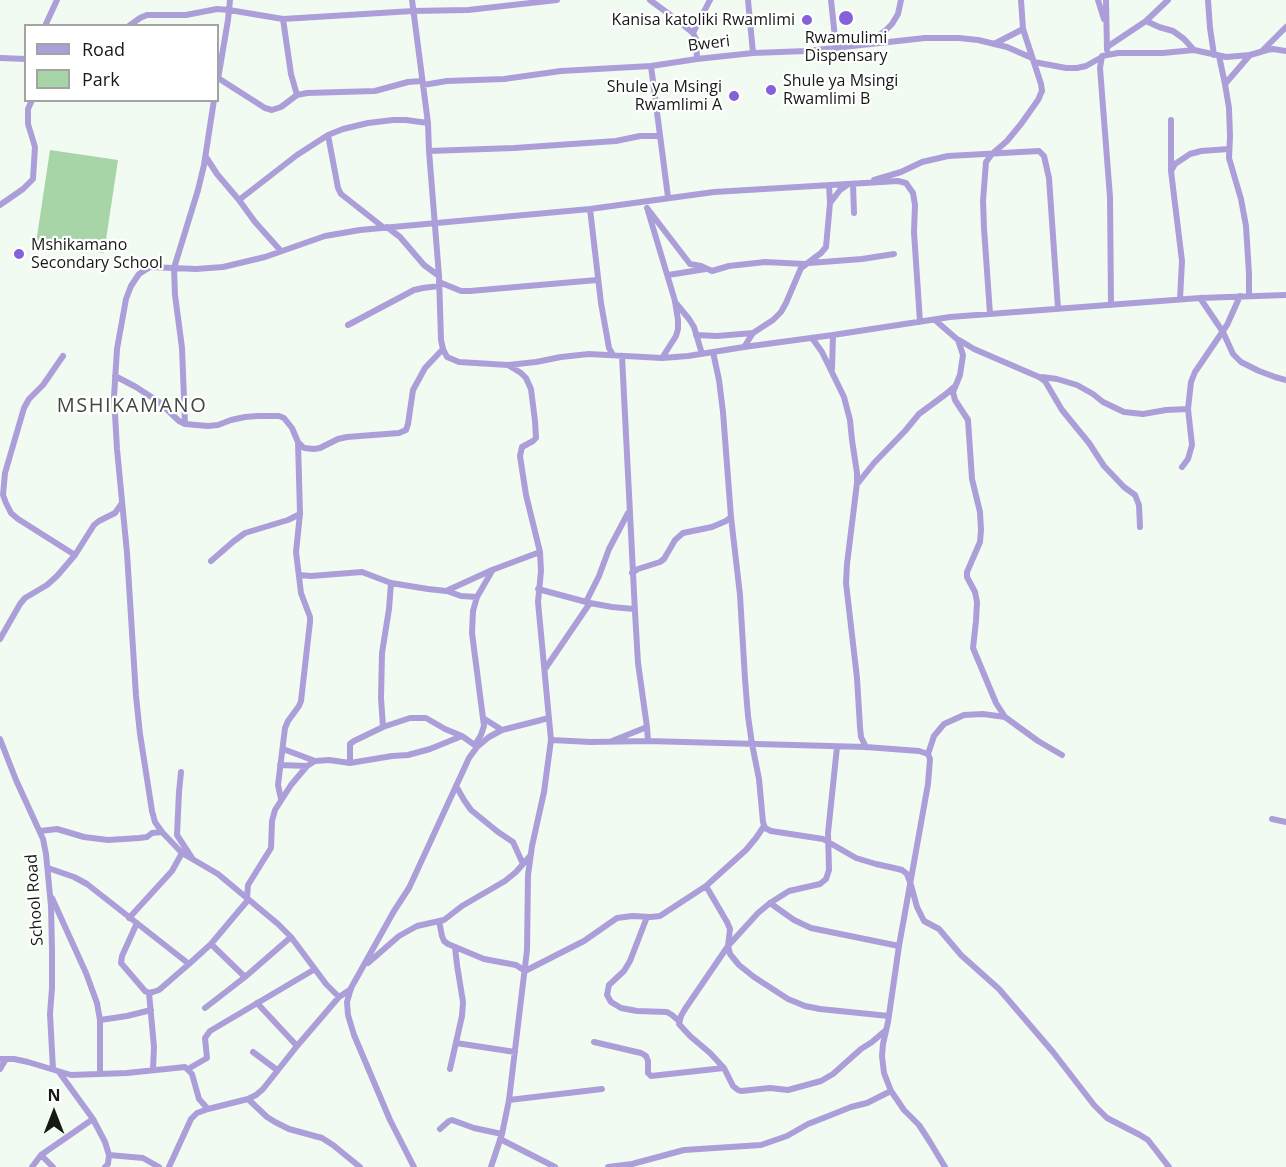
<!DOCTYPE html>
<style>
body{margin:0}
#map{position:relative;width:1286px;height:1167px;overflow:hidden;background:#f2fbf1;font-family:"Open Sans",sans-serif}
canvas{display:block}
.legend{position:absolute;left:24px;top:24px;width:195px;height:78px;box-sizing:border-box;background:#fff;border:2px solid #a2a3a2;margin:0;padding:8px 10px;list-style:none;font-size:18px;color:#161916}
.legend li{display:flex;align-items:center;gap:12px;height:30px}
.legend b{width:30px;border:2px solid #a2a3a2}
.north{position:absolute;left:24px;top:1083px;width:60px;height:60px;-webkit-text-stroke:4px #fff;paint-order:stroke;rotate:0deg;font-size:16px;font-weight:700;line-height:24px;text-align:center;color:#161916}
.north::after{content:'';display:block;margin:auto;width:21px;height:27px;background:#161916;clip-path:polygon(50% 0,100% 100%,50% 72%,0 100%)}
</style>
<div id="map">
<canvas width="1286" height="1167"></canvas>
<ul class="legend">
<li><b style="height:8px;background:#ac9fd9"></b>Road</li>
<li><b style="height:16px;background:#a7d5a7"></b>Park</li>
</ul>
<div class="north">N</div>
</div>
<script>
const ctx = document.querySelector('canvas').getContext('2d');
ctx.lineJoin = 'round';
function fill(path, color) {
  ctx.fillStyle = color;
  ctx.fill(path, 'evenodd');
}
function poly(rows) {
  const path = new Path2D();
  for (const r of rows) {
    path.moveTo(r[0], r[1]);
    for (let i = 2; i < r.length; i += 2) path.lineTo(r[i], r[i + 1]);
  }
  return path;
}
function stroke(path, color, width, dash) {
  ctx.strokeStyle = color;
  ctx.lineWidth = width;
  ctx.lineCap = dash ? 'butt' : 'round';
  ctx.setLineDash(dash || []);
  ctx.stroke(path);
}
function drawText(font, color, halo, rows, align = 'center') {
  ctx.font = font + ' "Open Sans",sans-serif';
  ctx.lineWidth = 4.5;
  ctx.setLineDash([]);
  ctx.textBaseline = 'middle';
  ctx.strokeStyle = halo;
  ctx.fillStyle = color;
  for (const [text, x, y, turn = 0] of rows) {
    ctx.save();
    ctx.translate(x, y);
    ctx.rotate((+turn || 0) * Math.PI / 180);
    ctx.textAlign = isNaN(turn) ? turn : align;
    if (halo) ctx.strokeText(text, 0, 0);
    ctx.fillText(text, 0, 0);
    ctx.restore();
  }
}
const green = poly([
 [50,150,118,160,104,253,36,243]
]);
const street = poly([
 [412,0,428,123,429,151,439,276,441,340,443,349,447,357,459,362,508,365,536,362,561,357,589,354,662,358,688,356,744,347,833,335,950,317,1200,298,1286,295],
 [650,0,677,20,693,33,696,39,697,59],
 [748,0,753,53],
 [831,0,836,47],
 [1098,0,1104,19],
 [1106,0,1107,50],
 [1208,0,1210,28,1214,55],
 [283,19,291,74,297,95],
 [1146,21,1159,27,1173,31,1184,39,1194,50],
 [45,26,57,0],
 [129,26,140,18,147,15,186,15,217,9,229,10,283,19,413,11,468,10,557,0],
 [693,33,710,0],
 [867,44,885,31,892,24,898,14,901,0],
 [994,44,1023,29],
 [1107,47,1146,21,1168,0],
 [1263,50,1286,27],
 [1219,56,1225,84,1229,108,1230,136,1229,158,1241,199,1246,226,1249,274,1249,295],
 [0,58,26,59],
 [1034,62,1066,68,1077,68,1086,66,1102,57],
 [651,66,668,197],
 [218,78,265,108,272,110,281,107,297,95,307,93,375,91,408,82,422,81],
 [218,79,228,20,230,0],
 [1225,84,1250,55],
 [423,85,447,81,504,79,561,71,651,66,697,59,753,53,807,51,925,38,959,38,978,40,1007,47,1032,58],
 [1171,120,1171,170],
 [328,135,338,188,341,194,383,227],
 [429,151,514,148,616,141,640,136,660,136],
 [206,157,217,174,239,200,255,222,281,251],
 [874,180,901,172,922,162,948,156,1039,151,1044,156,1049,178,1058,308],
 [853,184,854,213],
 [239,200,297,155,328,135,343,129,368,123,393,120,406,120,428,123],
 [830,203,840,190,847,185],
 [0,205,23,189,33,179,35,147,28,124,28,109,32,100],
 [647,208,690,264,701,266,712,271,729,266,765,262,805,264],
 [590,209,601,303,609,348,613,355],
 [648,211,675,301,678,320,678,329,676,336,662,358],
 [387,227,400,237,424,265,439,276],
 [809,263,862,259,894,254],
 [668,275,706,269],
 [439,282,461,291,470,291,597,280],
 [1200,298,1223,332,1233,354,1241,362,1259,371,1275,377,1286,380],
 [1180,299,1182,261,1171,171,1175,164,1190,154,1201,151,1229,149],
 [675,302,689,319,694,327,702,354],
 [1111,305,1110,197,1100,68,1102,56,1118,53,1163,53,1194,50,1226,57,1250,55,1267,50,1273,49,1286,51],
 [990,314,984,228,983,201,986,162,992,154,1007,141,1021,124,1038,100,1042,91,1041,84,1023,29,1021,0],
 [935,320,958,340,963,355,960,375,953,392,955,400,968,420,972,479,980,512,981,530,980,542,967,572,967,577,975,592,977,602,976,621,973,648,996,703,1005,717],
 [348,325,414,290,423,288,439,286],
 [696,335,717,336,753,333],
 [812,338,822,352,844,397,850,420,852,440,857,473,857,483,847,564,846,583,857,678,860,727,861,737,866,747],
 [959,340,974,349,1039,377,1045,381,1062,410,1089,443,1104,466,1124,487,1135,495,1139,505,1140,527],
 [744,347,753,333,773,320,781,312,786,303,801,268,821,253,826,247,830,203,829,185],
 [713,352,719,380,723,412,731,517,740,595,745,679,748,716,752,744,759,779,763,822,765,828,771,831,823,839,856,858,876,864,894,868,902,870,907,874,911,885,917,907,924,921,939,929,961,955,999,989,1053,1052,1094,1105,1107,1118,1140,1135,1148,1140,1169,1167],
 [63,356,43,385,29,399,24,408,5,473,3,495,6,503,11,513,18,519,75,555],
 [622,356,635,612,638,663,647,727,648,741],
 [832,369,833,335],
 [115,376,136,387,159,402,179,421,185,424,208,426,218,425,231,420,245,417,258,416,279,416,284,418,292,428,298,442,304,448,314,449,320,448,338,439,347,437,399,433,406,430,408,424,413,390,425,368,443,349],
 [1042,377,1057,379,1077,385,1093,394,1103,402,1124,412,1143,414,1166,410,1188,409],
 [185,424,182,348,175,295,174,268,198,190,204,165,214,100],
 [1182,467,1188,459,1192,445,1188,409,1191,382,1195,372,1227,325,1240,296],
 [858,483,874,463,905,431,919,414,946,394,954,387],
 [211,561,234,541,245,533,288,520,300,514],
 [632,573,638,569,660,562,664,559,675,540,683,533,712,527,726,521,731,517],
 [299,575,311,576,362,572,391,583,428,589,446,591,492,570,540,552],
 [538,589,590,603,612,607,634,609],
 [447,591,461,596,477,597],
 [586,602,599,576,609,549,628,513],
 [0,639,20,604,25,598,47,585,57,576,75,555,94,525,99,521,115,513,122,503],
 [545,669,590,603],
 [483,718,502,730],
 [383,727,381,698,382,653,389,609,391,583],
 [0,739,16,780,43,839,46,854,51,906,52,950,52,988,50,1014,53,1069],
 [551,740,591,742,648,741,866,747,919,751,928,754,930,759,928,784,899,946,888,1022,883,1044,882,1056,884,1073,891,1091,904,1110,919,1125,930,1142,945,1167],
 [612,741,647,727],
 [475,745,481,735,484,726,472,633,473,611,477,597,492,571],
 [837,747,828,833,829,870,826,879,820,884,789,891,770,903,758,913,728,946,685,1009,681,1016,679,1024,690,1036,710,1053,724,1068,733,1086,738,1090,741,1091,770,1088,788,1090,821,1081,833,1074,861,1049,872,1042,886,1030],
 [283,749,315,761],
 [928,754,934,736,944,724,964,715,983,714,1005,717,1038,741,1062,755],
 [350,763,350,744,354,741,383,727,410,718,426,718,445,729,462,736,476,746],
 [280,765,307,766,315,761,329,760,350,763,392,756,408,755,430,749,462,736],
 [181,772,179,792,177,835,192,858],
 [456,786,464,800,471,810,498,832,513,842,523,864],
 [281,799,278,785,285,728,288,721,299,706,301,701,310,622,310,617,301,593,296,552,300,514,298,442],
 [1272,819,1286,822],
 [40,831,57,829,84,837,108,840,139,838,147,837,152,833,162,832],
 [48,868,74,877,87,884,189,964],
 [706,886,727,922,730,929,728,946,730,954,739,965,754,977,788,999,805,1006,820,1009,889,1016],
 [52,898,86,973,97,1003,100,1020,100,1074],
 [247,898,248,885,271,848,272,821,275,810,291,785,307,766],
 [770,903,794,920,811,928,899,946],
 [647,917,630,961,624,971,609,985,607,995,611,1002,621,1008,637,1011,667,1012,672,1015,679,1021],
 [129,918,172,871,182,853],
 [439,921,442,936,444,941,448,944,484,959,516,965,525,971,584,941,617,918,632,916,651,917,660,916,706,886,746,850,756,838,764,826],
 [137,923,122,956,121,963,145,991,149,993,153,992,159,990,189,964,211,944,248,900],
 [211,944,245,977],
 [368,963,399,936,417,926,444,920,462,906,505,881,516,872,530,856],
 [149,993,154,1047,153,1070],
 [339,997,326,984,291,937,278,924,218,874,182,853,162,832,155,822,152,811,140,734,136,696,127,553,117,449,114,397,117,349,126,299,131,286,139,274,150,267,196,269,223,267,265,257,325,236,360,230,590,209,714,192,898,181,906,183,913,193,915,205,914,232,920,322],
 [257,1003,297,1046],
 [205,1008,245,977,291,937],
 [100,1020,127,1016,151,1010],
 [594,1042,641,1053,646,1056,648,1061,648,1073,651,1076,724,1068],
 [456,1043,515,1052],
 [253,1052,277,1070],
 [0,1059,14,1059,28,1062,71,1075,127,1073,185,1067,192,1074,199,1099,208,1109],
 [0,1069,6,1059],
 [188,1069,207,1058,205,1038,210,1031,315,969],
 [450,1069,462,1016,463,1002,457,965,455,947],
 [59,1072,93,1119,105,1142,109,1155,108,1164,105,1167],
 [248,1099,267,1117,275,1122,289,1129,322,1138,333,1145,360,1167],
 [509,1100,602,1089],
 [440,1129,449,1121,452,1120,474,1128,502,1134],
 [500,1139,555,1167],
 [41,1155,53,1167],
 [109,1155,143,1158,159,1167],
 [32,1167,41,1155,93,1119],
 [169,1167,191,1119,197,1113,208,1109,248,1099,256,1095,263,1089,297,1046,339,997,351,989],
 [414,1167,390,1120,354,1035,348,1015,347,1002,351,988,394,911,409,888,469,758,477,747,489,737,502,730,549,718],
 [491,1167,502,1134,509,1100,527,950,528,875,532,846,544,792,551,740,538,602,541,571,540,552,526,495,520,456,522,447,533,441,536,438,535,421,531,389,526,378,521,373,508,365],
 [608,1167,632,1164,684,1150,761,1145,787,1136,808,1124,826,1117,851,1107,867,1103,891,1091]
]);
const markers = [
 [846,18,8,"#8560db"],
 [807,20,6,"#8560db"],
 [771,90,6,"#8560db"],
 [734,96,6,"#8560db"],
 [19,254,6,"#8560db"]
];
const poiNames = [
 ["Kanisa katoliki Rwamlimi",795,20],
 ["Rwamulimi",846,38,"center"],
 ["Dispensary",846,56,"center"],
 ["Shule ya Msingi",783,81,"left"],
 ["Rwamlimi B",783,99,"left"],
 ["Shule ya Msingi",722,87],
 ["Rwamlimi A",722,105],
 ["Mshikamano",31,245,"left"],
 ["Secondary School",31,263,"left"]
];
const streetNames = [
 ["Bweri",709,44,-7],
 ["School Road",35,900,-94]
];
const quarterNames = [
 ["MSHIKAMANO",132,406]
];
fill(green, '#a7d5a7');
stroke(street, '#ac9fd9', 6);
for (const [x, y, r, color] of markers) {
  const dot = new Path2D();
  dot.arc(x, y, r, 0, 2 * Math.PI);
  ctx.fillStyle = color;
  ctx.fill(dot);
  stroke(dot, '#fff', 2);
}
drawText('16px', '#161916', '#fff', poiNames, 'right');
drawText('16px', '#161916', '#fff', streetNames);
ctx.letterSpacing = '1.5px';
drawText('20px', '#414841', '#fff', quarterNames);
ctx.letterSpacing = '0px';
</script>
